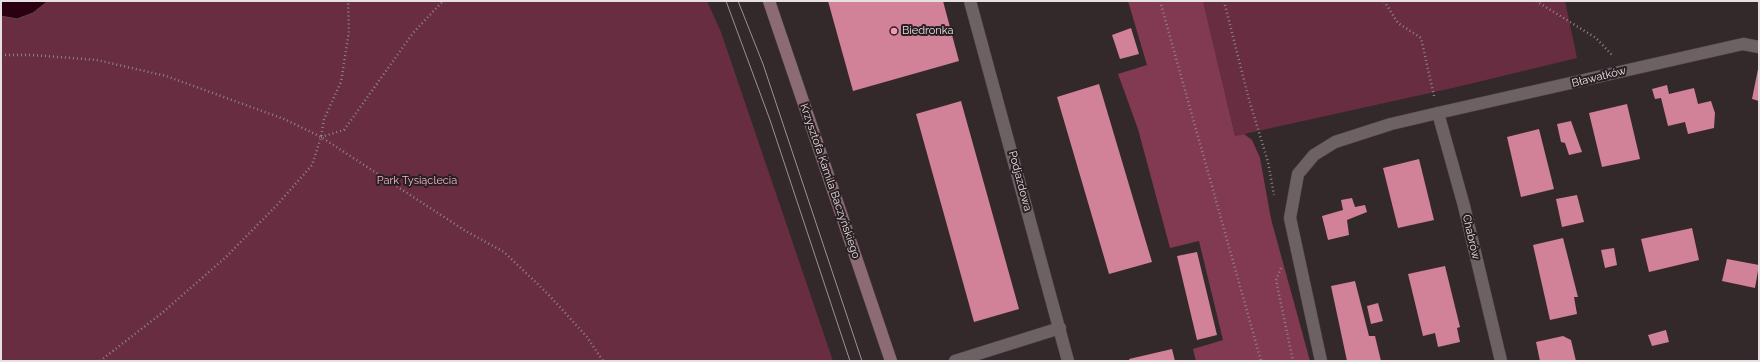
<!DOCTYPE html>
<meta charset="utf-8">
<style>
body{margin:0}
#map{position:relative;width:1760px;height:362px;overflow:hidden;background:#33292b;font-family:Raleway,sans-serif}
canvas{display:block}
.frame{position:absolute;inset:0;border:2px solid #e7e0e2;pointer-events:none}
</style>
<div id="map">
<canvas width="1760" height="362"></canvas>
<div class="frame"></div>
</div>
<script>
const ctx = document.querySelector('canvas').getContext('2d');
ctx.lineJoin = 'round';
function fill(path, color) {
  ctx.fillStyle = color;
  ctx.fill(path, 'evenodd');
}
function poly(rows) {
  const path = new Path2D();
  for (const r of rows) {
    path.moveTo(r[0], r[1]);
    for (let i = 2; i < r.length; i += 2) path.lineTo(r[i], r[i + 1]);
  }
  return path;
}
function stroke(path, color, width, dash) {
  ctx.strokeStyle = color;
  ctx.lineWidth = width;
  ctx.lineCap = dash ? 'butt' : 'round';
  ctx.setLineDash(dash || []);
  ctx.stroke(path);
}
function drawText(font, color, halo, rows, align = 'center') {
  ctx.font = font + ' Raleway,sans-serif';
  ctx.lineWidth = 4;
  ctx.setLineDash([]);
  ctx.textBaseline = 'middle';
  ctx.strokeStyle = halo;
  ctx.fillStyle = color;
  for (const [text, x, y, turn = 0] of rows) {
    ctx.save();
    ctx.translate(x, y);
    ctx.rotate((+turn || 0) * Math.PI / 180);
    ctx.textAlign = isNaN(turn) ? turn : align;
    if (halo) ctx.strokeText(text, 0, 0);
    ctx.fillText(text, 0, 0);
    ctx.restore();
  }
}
const green = poly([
 [48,1,707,1,721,32,833,361,1,361,1,16,5,17,33,13],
 [1203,1,1565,1,1577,58,1457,87,1235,136]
]);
const forest = poly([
 [1128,1,1203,1,1235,136,1244,134,1252,140,1260,158,1271,219,1310,361,1196,361,1193,349,1223,340,1199,241,1170,248,1138,129,1118,74,1147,65]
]);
const water = poly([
 [1,1,48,1,33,13,17,19,1,16,1,1]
]);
const building = poly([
 [828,1,943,1,959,61,853,91],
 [1131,28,1139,54,1120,59,1112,35],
 [1758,69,1759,69,1759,101,1752,99],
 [1099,84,1152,262,1109,274,1057,97],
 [1667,85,1669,94,1694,88,1698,104,1711,101,1715,113,1714,128,1688,134,1685,122,1668,126,1661,98,1655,99,1652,89],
 [961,101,1019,309,974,322,916,114],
 [1627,104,1640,159,1602,167,1589,113],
 [1571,121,1582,152,1569,155,1565,143,1561,142,1557,124],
 [1539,129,1554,189,1521,197,1507,137],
 [1419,159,1434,220,1398,228,1383,168],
 [1577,195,1584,222,1562,227,1556,199],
 [1352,198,1355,207,1365,205,1367,212,1347,220,1349,235,1328,240,1322,216,1343,210,1341,200],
 [1692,228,1699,260,1649,272,1641,239],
 [1563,238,1578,297,1574,297,1577,314,1550,320,1533,245],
 [1614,248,1617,265,1605,268,1601,250],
 [1197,252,1217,335,1197,340,1177,256],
 [1727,259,1759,265,1755,288,1722,281],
 [1445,266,1460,327,1457,328,1460,342,1438,347,1435,333,1423,336,1408,274],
 [1355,281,1369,336,1375,336,1381,361,1347,361,1331,286],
 [1378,303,1383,321,1371,324,1367,306],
 [1666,330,1669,342,1652,346,1648,335],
 [1563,336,1571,340,1576,361,1540,361,1536,342],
 [1172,349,1175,361,1130,361,1129,359]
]);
const path = poly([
 [1160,1,1261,361],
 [1224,1,1248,96,1268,162,1274,195],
 [1384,1,1398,23,1421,38,1434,96],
 [1536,1,1596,38,1612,55],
 [1,55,32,55,97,60,166,76,284,119,321,137,464,230,504,252,548,294,587,337,603,361],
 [321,137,344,130,413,33,443,1],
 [1281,268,1276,280,1293,361],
 [100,361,162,313,226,257,277,205,312,165,321,137,324,119,341,82,349,31,348,1]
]);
const lane = poly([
 [955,361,1060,328],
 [1321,361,1290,218,1298,174,1314,155,1335,142,1391,124,1438,113]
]);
const street = poly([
 [970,1,1068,361],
 [1501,361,1464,206,1438,113,1743,44,1759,47]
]);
const secondary = poly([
 [769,1,891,361]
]);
const tram = poly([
 [726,1,770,120,850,361],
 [738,1,763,64,862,361]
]);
const markers = [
 [894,31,4,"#f19ab3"]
];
const poiNames = [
 ["Biedronka",902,31]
];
const streetNames = [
 ["Bławatków",1599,77,-14],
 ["Krzysztofa Kamila Baczyńskiego",830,181,71],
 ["Podjazdowa",1020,181,75],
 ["Chabrów",1471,237,77]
];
const parkNames = [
 ["Park Tysiąclecia",417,181]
];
fill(green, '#682d41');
fill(forest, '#823a52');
fill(water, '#2b0010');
stroke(water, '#63434f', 1);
fill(building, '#d18198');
stroke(lane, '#50484a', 13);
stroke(street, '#50484a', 13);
stroke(secondary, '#50484a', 13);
stroke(path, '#8e8688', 2.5, [1, 3]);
stroke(lane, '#6d6164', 12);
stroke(street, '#6d6164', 12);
stroke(secondary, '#8c6b74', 12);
stroke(tram, '#999193', 1);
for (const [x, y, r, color] of markers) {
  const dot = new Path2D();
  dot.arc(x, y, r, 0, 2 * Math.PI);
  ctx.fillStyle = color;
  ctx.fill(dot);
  stroke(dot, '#291f22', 1.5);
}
drawText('11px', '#e7e0e2', '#291f22', poiNames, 'left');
drawText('11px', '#e7e0e2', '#291f22', streetNames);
drawText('11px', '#f8b6c7', '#291f22', parkNames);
</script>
